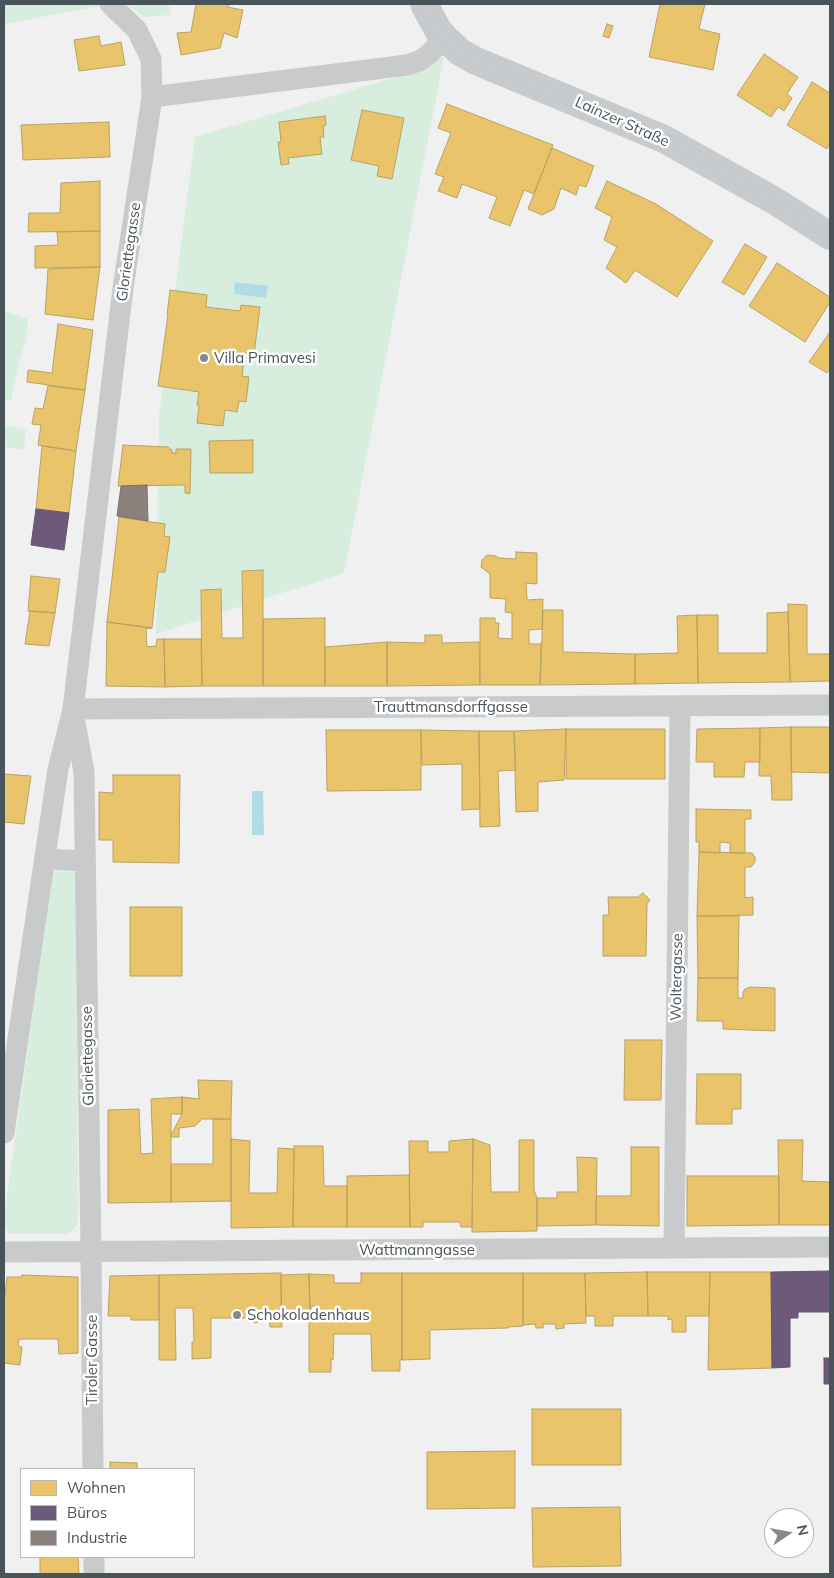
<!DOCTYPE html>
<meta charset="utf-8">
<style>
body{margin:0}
#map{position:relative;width:834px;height:1578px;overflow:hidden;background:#f0f0f0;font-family:Mulish,sans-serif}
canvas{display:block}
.frame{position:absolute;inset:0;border:5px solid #49535a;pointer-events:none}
.legend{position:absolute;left:20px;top:1468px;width:175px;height:90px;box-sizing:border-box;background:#fff;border:1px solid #b6babd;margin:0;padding:6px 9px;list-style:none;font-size:15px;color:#49535a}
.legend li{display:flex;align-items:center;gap:10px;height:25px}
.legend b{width:25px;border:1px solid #b6babd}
.north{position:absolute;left:764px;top:1508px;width:50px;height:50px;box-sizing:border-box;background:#fff;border:1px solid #b6babd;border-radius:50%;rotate:78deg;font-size:14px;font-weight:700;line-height:20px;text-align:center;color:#49535a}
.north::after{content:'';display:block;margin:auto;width:18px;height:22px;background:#838a8e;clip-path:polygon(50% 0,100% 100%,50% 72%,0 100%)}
</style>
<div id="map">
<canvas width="834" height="1578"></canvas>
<div class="frame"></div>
<ul class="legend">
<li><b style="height:14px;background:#e9c46a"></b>Wohnen</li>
<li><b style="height:14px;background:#6d597a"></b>Büros</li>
<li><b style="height:14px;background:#8a817c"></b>Industrie</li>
</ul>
<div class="north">N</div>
</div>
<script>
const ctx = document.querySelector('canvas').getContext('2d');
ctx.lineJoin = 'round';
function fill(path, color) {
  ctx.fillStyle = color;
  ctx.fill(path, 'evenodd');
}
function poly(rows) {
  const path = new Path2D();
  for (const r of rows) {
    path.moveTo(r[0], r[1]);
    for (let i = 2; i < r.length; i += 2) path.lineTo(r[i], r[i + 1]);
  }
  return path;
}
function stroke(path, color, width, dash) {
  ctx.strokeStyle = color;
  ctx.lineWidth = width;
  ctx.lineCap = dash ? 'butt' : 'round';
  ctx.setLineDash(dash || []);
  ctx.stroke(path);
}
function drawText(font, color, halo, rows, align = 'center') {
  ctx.font = font + ' Mulish,sans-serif';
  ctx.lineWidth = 5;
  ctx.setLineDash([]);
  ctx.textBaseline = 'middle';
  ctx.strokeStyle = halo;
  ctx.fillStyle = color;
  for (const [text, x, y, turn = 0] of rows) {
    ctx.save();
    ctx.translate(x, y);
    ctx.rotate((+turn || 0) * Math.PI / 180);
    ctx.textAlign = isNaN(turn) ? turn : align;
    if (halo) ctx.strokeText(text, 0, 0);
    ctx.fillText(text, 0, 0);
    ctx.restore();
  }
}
const green = poly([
 [4,4,97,4,100,6,4,24],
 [127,4,169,4,170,15,144,17],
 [444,57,344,573,156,634,159,416,195,137,406,74],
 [4,311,28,319,26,340,18,366,11,401,4,401],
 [4,425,26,430,24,450,4,447],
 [53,871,77,872,78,1224,69,1234,9,1234,4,1227,4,1217]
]);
const water = poly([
 [235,282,268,286,266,298,234,294],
 [252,791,263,791,264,835,252,835]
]);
const homes = poly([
 [196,4,231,4,227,7,243,10,237,38,224,33,220,48,181,55,177,33,191,32,196,4],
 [660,4,705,4,699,29,720,34,713,70,649,57,660,4],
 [607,24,613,26,609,38,603,36,607,24],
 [99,36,101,46,121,42,125,65,79,71,74,40,99,36],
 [764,54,798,77,787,94,792,98,784,111,778,107,771,117,737,95,764,54],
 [812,82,830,93,830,143,827,149,787,125,812,82],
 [447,104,553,145,534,194,524,190,510,226,489,218,497,197,462,184,457,198,438,191,444,177,435,174,451,133,438,128,447,104],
 [362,110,404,118,392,179,377,176,379,166,351,160,362,110],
 [325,116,326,125,323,126,324,137,320,137,322,154,288,158,289,164,281,165,278,142,281,142,279,122,325,116],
 [109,122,110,157,23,160,21,125,109,122],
 [552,148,594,166,586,187,579,185,576,195,561,188,554,209,542,215,528,209,552,148],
 [100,181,100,231,28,232,29,213,60,213,61,183,100,181],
 [607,181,656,204,713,241,677,297,635,270,626,283,606,268,617,247,604,240,612,217,595,208,607,181],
 [100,231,100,267,35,268,35,246,58,245,57,232,100,231],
 [745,244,767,257,744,295,722,282,745,244],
 [777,263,830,297,830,302,805,342,749,306,777,263],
 [100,267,93,320,45,314,48,269,100,267],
 [170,290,207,295,206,307,240,311,241,305,260,307,254,354,245,353,242,376,249,377,246,402,239,401,237,412,225,410,223,426,197,423,199,405,197,405,199,392,158,386,168,315,167,315,170,290],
 [58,324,93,330,85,390,27,382,28,370,52,373,58,324],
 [830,332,830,368,827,373,809,362,830,332],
 [48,386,85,390,76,451,38,445,41,425,32,424,35,408,43,409,48,386],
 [253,440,253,473,210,473,209,441,253,440],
 [123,445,168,447,172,450,172,453,176,453,176,449,191,449,190,494,185,493,185,485,118,486,123,445],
 [42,446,76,451,69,513,36,509,42,446],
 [119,517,165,524,164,536,170,537,165,572,158,572,152,628,107,622,119,517],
 [516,552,537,553,537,584,526,583,527,600,543,599,542,629,529,630,529,644,541,644,540,685,480,685,480,618,495,618,495,623,499,623,498,638,512,639,512,613,505,612,506,599,490,598,490,574,481,567,482,560,487,555,496,556,499,558,516,559,516,552],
 [263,570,263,686,202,686,201,590,221,589,222,638,243,638,242,571,263,570],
 [31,576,60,579,55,613,28,611,31,576],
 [788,604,807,605,807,654,830,654,830,681,790,682,788,604],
 [543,610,563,610,563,652,635,654,635,684,540,685,543,610],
 [30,611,55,613,49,646,25,644,30,611],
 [788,612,790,682,698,683,697,615,718,615,718,653,767,653,767,613,788,612],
 [697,615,698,683,635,684,635,654,678,653,677,616,697,615],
 [325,618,325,686,263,686,263,619,325,618],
 [107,622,152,628,146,629,147,647,156,646,157,639,164,639,165,687,106,686,107,622],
 [425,635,442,635,442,643,479,642,480,685,387,686,387,642,425,643,425,635],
 [164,639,201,639,202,686,165,687,164,639],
 [387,642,387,686,325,686,325,647,387,642],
 [791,727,830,727,830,773,791,772,791,727],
 [791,727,792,800,772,800,771,776,759,776,760,728,791,727],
 [760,728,760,762,745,762,744,777,714,777,714,762,696,762,697,729,760,728],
 [566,729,665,729,665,779,566,779,566,729],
 [566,729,564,780,538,782,538,811,516,812,514,731,566,729],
 [326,730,421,730,421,790,327,791,326,730],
 [421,730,479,731,480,809,462,810,462,764,422,765,421,730],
 [479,731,514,731,516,770,498,771,500,826,480,827,479,731],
 [4,774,31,776,24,824,4,822,4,774],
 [113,775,180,775,179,863,113,862,113,840,99,840,99,792,113,793,113,775],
 [696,809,751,810,751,819,745,819,745,853,730,853,730,843,720,842,720,853,699,852,699,842,696,842,696,809],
 [699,852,752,853,755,857,755,862,751,867,745,867,745,898,753,897,753,915,697,916,699,852],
 [643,893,650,900,647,904,646,956,603,956,603,915,609,915,608,897,638,897,643,893],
 [130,907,182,907,182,976,130,976,130,907],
 [697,916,739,916,738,978,698,978,697,916],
 [698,978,738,978,738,998,743,998,743,992,745,989,750,987,775,988,775,1031,723,1029,723,1021,697,1021,698,978],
 [625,1040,662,1040,661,1100,624,1100,625,1040],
 [697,1074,741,1074,741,1109,732,1109,732,1124,696,1124,697,1074],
 [198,1080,232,1081,231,1119,202,1119,195,1126,179,1128,179,1137,170,1137,182,1114,182,1097,199,1099,198,1080],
 [182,1097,182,1114,171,1114,171,1202,108,1203,108,1110,139,1109,141,1154,153,1153,151,1099,182,1097],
 [213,1119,231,1119,231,1201,171,1202,171,1164,213,1164,213,1119],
 [231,1139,250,1141,249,1193,277,1193,278,1148,294,1149,293,1227,231,1228,231,1139],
 [473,1139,472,1227,461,1227,460,1222,423,1222,423,1227,410,1227,409,1141,428,1141,428,1152,449,1152,449,1141,473,1139],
 [473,1139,490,1145,491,1192,519,1192,519,1140,534,1140,534,1190,537,1198,537,1231,472,1232,473,1139],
 [778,1140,803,1140,802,1181,830,1182,830,1225,779,1225,778,1140],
 [294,1146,323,1146,324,1186,347,1186,347,1227,293,1227,294,1146],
 [631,1147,659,1147,659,1226,596,1225,596,1196,631,1196,631,1147],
 [577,1157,597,1158,596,1225,537,1226,537,1198,557,1198,557,1192,578,1192,577,1157],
 [409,1175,410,1227,347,1227,347,1176,409,1175],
 [687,1176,779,1176,779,1225,687,1226,687,1176],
 [647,1272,710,1272,709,1316,686,1316,686,1332,672,1332,672,1319,668,1320,668,1316,648,1316,647,1272],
 [647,1272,648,1316,613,1316,613,1326,595,1326,595,1316,586,1316,585,1273,647,1272],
 [710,1272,771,1272,772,1368,708,1370,710,1272],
 [281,1273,282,1327,270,1327,269,1318,260,1318,258,1322,255,1323,251,1321,249,1318,211,1318,211,1358,192,1359,192,1342,194,1342,193,1308,175,1308,176,1360,159,1360,159,1275,281,1273],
 [361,1273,402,1273,402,1360,400,1359,400,1371,372,1371,371,1334,334,1334,333,1360,331,1359,331,1372,309,1372,309,1322,319,1321,319,1306,312,1306,310,1310,309,1274,334,1275,334,1283,361,1283,361,1273],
 [402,1273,523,1273,523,1326,508,1327,508,1328,430,1330,430,1359,402,1360,402,1273],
 [523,1273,585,1273,586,1323,564,1324,564,1328,556,1329,555,1324,543,1324,543,1328,536,1328,535,1324,523,1325,523,1273],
 [309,1274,310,1310,281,1312,281,1275,309,1274],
 [22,1275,78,1277,78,1353,59,1354,58,1339,19,1339,18,1346,22,1347,20,1365,4,1363,4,1302,7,1277,22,1277,22,1275],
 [159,1275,159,1320,131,1320,131,1316,108,1316,110,1276,159,1275],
 [532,1409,621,1409,621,1465,532,1465,532,1409],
 [515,1451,515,1508,427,1509,427,1452,515,1451],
 [110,1462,137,1463,137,1469,110,1469,110,1462],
 [620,1507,621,1566,533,1567,532,1508,620,1507],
 [40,1557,78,1557,79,1574,40,1574,40,1557]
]);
const offices = poly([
 [36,509,69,513,64,550,31,545,36,509],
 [830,1271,830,1312,798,1312,798,1318,790,1318,790,1367,772,1368,771,1272,830,1271],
 [824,1358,830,1358,830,1384,824,1384,824,1358]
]);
const industry = poly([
 [147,485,148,521,117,516,121,486,147,485]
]);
const street = poly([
 [152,97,407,65,419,61,429,54,445,38],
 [73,709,830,705],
 [74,717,84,772,91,1252,93,1469],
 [45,859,85,861],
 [4,1133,58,769,73,709,123,288,152,97,151,59,137,30,110,4],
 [674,1248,680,706],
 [4,1252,830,1247],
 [94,1557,94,1574]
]);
const secondary = poly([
 [424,4,438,30,445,38,460,52,476,61,664,139,775,201,830,236]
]);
const tram = poly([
 [419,4,427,24,436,36,446,48,460,58,472,65,667,146,697,161,830,242],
 [429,4,444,30,453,40,464,49,477,56,672,137,701,152,830,231]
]);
const markers = [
 [204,358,5,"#838a8e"],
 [237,1315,5,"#838a8e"]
];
const streetNames = [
 ["Lainzer Straße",622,122,24],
 ["Gloriettegasse",129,252,-82],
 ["Trauttmansdorffgasse",451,707],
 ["Woltergasse",677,977,-89],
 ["Gloriettegasse",88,1056,-91],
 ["Wattmanngasse",417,1250],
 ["Tiroler Gasse",92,1360,-90]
];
const poiNames = [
 ["Villa Primavesi",214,358],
 ["Schokoladenhaus",247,1315]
];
fill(green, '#d7edde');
fill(water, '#b0dce6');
fill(homes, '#e9c46a');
stroke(homes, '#b9a265', 1);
fill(offices, '#6d597a');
stroke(offices, '#625770', 1);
fill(industry, '#8a817c');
stroke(industry, '#767372', 1);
stroke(street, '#c8cacb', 21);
stroke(secondary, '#c8cbcd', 28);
stroke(tram, '#c4c6c6', 1);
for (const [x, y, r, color] of markers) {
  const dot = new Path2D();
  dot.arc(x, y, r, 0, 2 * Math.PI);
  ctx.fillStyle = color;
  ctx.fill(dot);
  stroke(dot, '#fff', 2);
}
drawText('15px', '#49535a', '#fff', streetNames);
drawText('15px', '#49535a', '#fff', poiNames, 'left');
</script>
